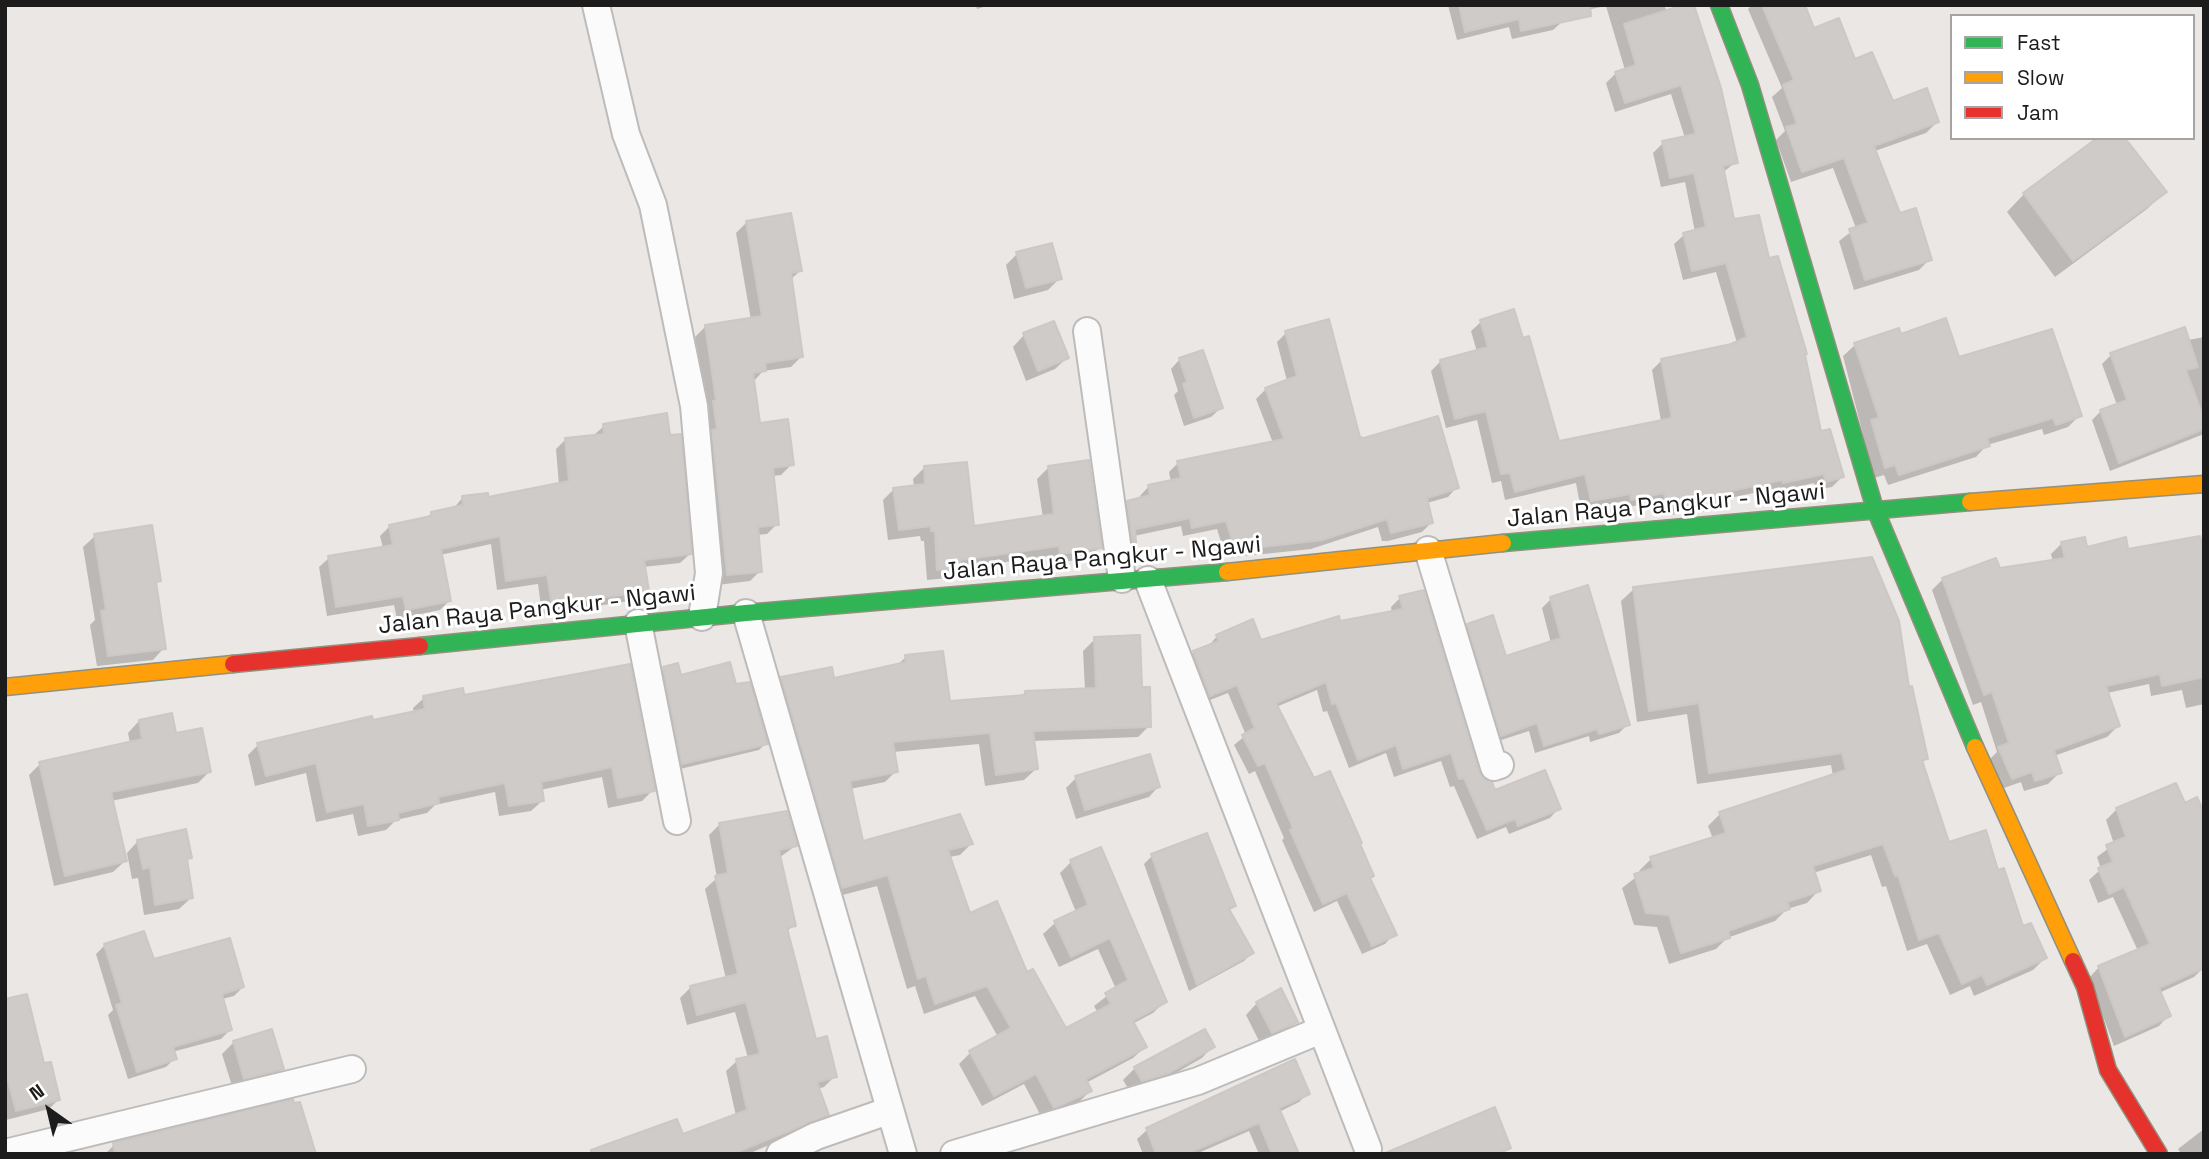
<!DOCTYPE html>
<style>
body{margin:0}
#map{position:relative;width:2209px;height:1159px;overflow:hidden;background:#eae7e4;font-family:"Space Grotesk",sans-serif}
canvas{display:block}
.frame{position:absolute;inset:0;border:7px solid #1c1c1c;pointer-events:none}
.legend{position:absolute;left:1950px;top:14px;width:245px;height:126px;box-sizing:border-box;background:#fff;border:2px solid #a4a4a4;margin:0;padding:9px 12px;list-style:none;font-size:21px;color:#1c1c1c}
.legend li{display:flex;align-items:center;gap:14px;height:35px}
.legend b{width:35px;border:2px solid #a4a4a4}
.north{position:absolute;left:14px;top:1075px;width:70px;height:70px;-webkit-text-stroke:5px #fff;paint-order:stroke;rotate:326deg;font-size:19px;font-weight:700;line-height:28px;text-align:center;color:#1c1c1c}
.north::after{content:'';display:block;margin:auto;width:24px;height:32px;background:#1c1c1c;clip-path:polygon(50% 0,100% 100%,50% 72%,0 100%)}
</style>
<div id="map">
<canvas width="2209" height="1159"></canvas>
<div class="frame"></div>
<ul class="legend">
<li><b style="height:9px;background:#30b455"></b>Fast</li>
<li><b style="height:9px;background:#ff9f0a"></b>Slow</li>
<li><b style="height:9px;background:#e5322d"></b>Jam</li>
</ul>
<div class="north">N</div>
</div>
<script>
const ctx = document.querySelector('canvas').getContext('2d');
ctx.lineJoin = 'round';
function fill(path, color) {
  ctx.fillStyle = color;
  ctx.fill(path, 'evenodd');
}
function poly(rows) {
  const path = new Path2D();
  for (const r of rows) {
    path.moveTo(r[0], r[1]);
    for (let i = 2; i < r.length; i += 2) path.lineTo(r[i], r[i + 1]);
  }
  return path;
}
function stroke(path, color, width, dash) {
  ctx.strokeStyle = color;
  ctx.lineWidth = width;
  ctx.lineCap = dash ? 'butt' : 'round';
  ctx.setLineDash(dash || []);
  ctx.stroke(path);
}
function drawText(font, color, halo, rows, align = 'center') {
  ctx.font = font + ' "Space Grotesk",sans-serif';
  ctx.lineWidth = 6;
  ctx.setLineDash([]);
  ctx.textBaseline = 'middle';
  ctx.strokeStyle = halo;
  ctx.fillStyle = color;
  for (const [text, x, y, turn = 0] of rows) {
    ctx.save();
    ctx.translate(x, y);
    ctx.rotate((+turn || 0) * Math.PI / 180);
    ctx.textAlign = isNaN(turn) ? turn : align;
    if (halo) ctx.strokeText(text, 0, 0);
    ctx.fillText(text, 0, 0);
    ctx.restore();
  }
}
const shadow = poly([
 [976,5,990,5,977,9],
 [1448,5,1664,5,1736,162,1722,173,1732,221,1768,260,1803,356,1820,433,1842,477,1832,487,1816,490,1814,483,1774,492,1773,489,1720,500,1711,511,1657,516,1655,502,1622,508,1621,502,1581,510,1576,483,1505,500,1501,481,1492,483,1477,420,1446,428,1431,371,1440,362,1477,352,1471,331,1481,322,1558,443,1661,421,1652,370,1662,360,1737,343,1716,272,1683,280,1674,244,1684,235,1695,232,1685,182,1661,187,1653,153,1663,143,1685,138,1671,94,1615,112,1606,83,1616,73,1625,70,1606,6,1562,15,1563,21,1553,30,1512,39,1509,27,1457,40],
 [1752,5,1803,5,1813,30,1854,61,1892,103,1937,122,1926,133,1875,151,1899,215,1930,259,1919,270,1854,290,1839,241,1856,228,1833,168,1791,182,1776,140,1785,131,1772,97,1782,88,1748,9],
 [2165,192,2147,209,2055,277,2007,212,2024,194],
 [746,223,800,271,790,280,801,357,791,367,763,371,754,381,758,425,792,464,781,475,772,476,777,524,767,534,757,535,760,571,750,581,717,585,706,410,695,337,705,327,751,320,736,233],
 [1017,254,1060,278,1048,290,1014,299,1006,265],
 [1286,333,1359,438,1457,487,1448,497,1427,503,1431,523,1422,532,1388,541,1382,541,1378,527,1311,549,1226,558,1217,529,1183,536,1181,526,1134,536,1134,542,1125,552,1118,512,1128,502,1140,499,1140,496,1149,486,1171,482,1169,472,1178,463,1273,443,1256,399,1266,389,1287,381,1277,342],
 [1024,335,1067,358,1055,369,1026,381,1013,347],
 [2204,337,2204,434,2110,471,2092,420,2101,411,2117,405,2102,364,2111,355],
 [1855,345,1958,359,2079,416,2068,427,2044,435,2042,429,1987,445,1976,457,1888,485,1884,475,1874,478,1843,356],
 [1180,359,1221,408,1211,417,1184,426,1174,395,1178,391,1171,369],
 [604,426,690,554,680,563,643,567,647,591,637,600,542,614,538,584,497,590,491,544,440,555,449,601,440,610,397,619,394,605,327,616,319,567,329,558,383,548,380,536,390,526,453,509,463,497,487,499,559,485,556,449,565,440,594,435],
 [924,468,973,528,1043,518,1037,479,1048,468,1100,547,1089,558,1050,564,1049,556,956,569,948,578,927,580,924,541,921,541,920,536,888,540,883,500,894,489,914,487,913,479],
 [95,536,159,580,155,585,164,648,153,660,97,666,90,625,95,620,83,547],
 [2062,543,2086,549,2127,551,2157,543,2158,546,2204,543,2204,704,2186,708,2182,690,2151,696,2149,684,2107,693,2118,726,2107,737,2054,756,2060,772,2048,784,2024,791,2021,782,2001,789,1988,761,1997,752,1981,702,1973,705,1932,590,1943,579,2053,562,2051,554],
 [1634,589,1907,689,1927,758,1921,764,1948,845,1997,872,2022,929,2045,958,2033,970,1974,996,1970,986,1950,995,1927,944,1907,951,1886,886,1882,887,1871,855,1813,873,1819,890,1807,903,1787,909,1775,921,1727,938,1716,949,1669,964,1657,927,1634,925,1622,888,1640,874,1639,871,1651,859,1713,839,1708,826,1720,814,1833,776,1831,765,1697,784,1687,714,1637,722,1621,601],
 [1400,598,1478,773,1494,792,1559,808,1550,818,1509,834,1506,827,1477,839,1454,786,1450,787,1441,761,1394,777,1386,753,1349,768,1327,711,1323,712,1317,690,1276,707,1314,780,1358,845,1369,879,1394,934,1385,944,1362,954,1337,901,1314,912,1282,840,1284,838,1255,771,1249,774,1234,745,1246,735,1228,693,1200,704,1184,662,1193,653,1208,647,1217,636,1260,642,1392,613,1391,607],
 [1551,599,1628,724,1619,733,1590,742,1589,736,1535,753,1529,731,1492,743,1459,634,1468,626,1505,658,1551,643,1542,608],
 [1095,639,1140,689,1149,726,1138,737,1032,741,1036,769,1024,780,985,786,979,744,893,752,896,771,885,782,850,789,862,843,971,844,960,855,949,857,969,915,1027,975,1065,1030,1098,1013,1094,1006,1116,989,1098,949,1059,967,1043,934,1055,923,1076,912,1060,873,1071,862,1165,1001,1153,1013,1132,1024,1145,1047,1133,1058,1086,1083,1090,1091,1079,1102,1042,1118,1024,1084,982,1106,959,1064,970,1053,998,1037,975,996,924,1014,915,986,907,989,877,886,831,898,770,689,782,678,832,680,897,665,906,657,948,703,1021,697,1025,692,1085,690,1083,651],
 [629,666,653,790,642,801,608,808,602,777,540,790,542,801,531,811,499,816,495,792,435,805,427,813,396,820,386,830,358,836,353,814,316,822,306,773,255,786,248,755,258,745,414,713,413,708,424,698,463,697],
 [664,669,680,677,735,686,766,743,759,750,676,770,657,675],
 [139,721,174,735,209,772,198,783,111,801,125,861,113,872,54,886,29,775,40,764,130,743,128,733],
 [1076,778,1158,787,1149,797,1076,819,1066,788],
 [2184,805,2204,967,2194,977,2159,993,2169,1015,2159,1026,2114,1046,2089,978,2099,967,2138,951,2113,897,2098,903,2089,880,2101,869,2097,857,2114,844,2106,820,2117,809],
 [720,824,795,846,779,858,794,925,786,932,814,1041,835,1076,824,1087,817,1089,827,1115,816,1125,748,1154,606,1154,682,1137,736,1116,726,1071,737,1061,748,1058,735,1012,687,1025,680,998,691,987,726,979,705,889,717,878,709,835],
 [138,841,190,857,185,862,191,898,179,909,144,915,138,878,132,879,127,853],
 [1152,856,1234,905,1229,911,1252,953,1244,961,1189,991,1144,864],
 [105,945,243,987,234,996,222,999,230,1030,221,1039,172,1052,175,1058,166,1067,128,1079,108,1015,113,1010,96,954],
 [5,1000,43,1065,58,1100,49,1109,6,1120],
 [1257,1003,1296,1021,1285,1033,1260,1043,1246,1015],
 [234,1042,282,1069,271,1080,233,1089,222,1054],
 [1213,1046,1202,1058,1156,1084,1130,1092,1123,1080,1135,1068],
 [1308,1093,1299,1102,1279,1112,1297,1154,1259,1154,1249,1131,1196,1154,1143,1154,1137,1139,1147,1130],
 [2204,1129,2204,1154,2181,1154,2178,1149],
 [114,1145,314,1154,105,1154]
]);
const building = poly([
 [1459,5,1590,5,1591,16,1521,31,1519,19,1465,32,1459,5],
 [1683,5,1694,5,1721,88,1738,163,1723,166,1734,219,1759,215,1769,258,1778,256,1807,354,1805,355,1821,431,1830,429,1844,477,1825,482,1824,474,1783,483,1782,480,1721,493,1722,502,1667,507,1664,493,1631,500,1630,494,1591,501,1585,474,1515,492,1510,473,1501,474,1486,411,1455,419,1440,360,1488,347,1480,320,1514,309,1523,338,1529,336,1559,441,1672,418,1661,359,1731,344,1747,337,1726,263,1692,271,1683,233,1706,227,1694,173,1670,178,1662,141,1696,134,1681,85,1625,103,1615,72,1636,65,1624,24,1683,5],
 [1762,5,1805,5,1814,28,1839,18,1855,59,1872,52,1893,101,1927,88,1939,122,1874,146,1900,213,1916,208,1932,260,1865,280,1849,229,1868,223,1844,158,1802,172,1786,127,1797,124,1783,85,1794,80,1762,5],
 [2097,138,2125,138,2167,192,2073,261,2023,193,2097,138],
 [791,213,802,271,791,273,803,357,765,363,766,371,753,373,760,423,788,419,794,465,773,468,779,525,758,527,762,572,727,575,712,430,717,429,713,401,716,400,705,325,762,316,746,221,791,213],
 [1052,243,1062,279,1026,288,1016,252,1052,243],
 [1946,318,1959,357,2052,329,2082,416,2056,425,2053,418,1987,438,1990,446,1899,475,1895,465,1885,468,1871,420,1879,418,1854,343,1899,328,1901,334,1946,318],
 [1329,319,1360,437,1364,438,1438,416,1459,488,1427,498,1433,523,1391,533,1387,519,1322,540,1235,550,1226,521,1192,528,1190,518,1136,529,1135,526,1136,543,1133,543,1127,501,1150,495,1148,485,1181,478,1177,461,1284,439,1265,388,1297,376,1285,331,1329,319],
 [1054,321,1069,358,1038,371,1023,333,1054,321],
 [2185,327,2198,367,2186,370,2204,419,2204,429,2119,463,2100,410,2127,400,2110,353,2185,327],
 [1203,350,1223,408,1194,418,1183,384,1187,382,1179,358,1203,350],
 [667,413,670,435,681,434,692,554,644,560,649,591,552,605,547,575,506,581,500,536,441,549,451,601,406,610,403,596,336,607,328,556,393,545,389,525,431,516,431,512,463,505,462,496,488,493,488,497,569,481,565,438,604,434,603,424,667,413],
 [1089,460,1102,548,1060,554,1059,546,1024,551,960,560,960,568,937,570,935,531,931,531,931,526,899,530,893,488,925,484,924,466,967,462,974,526,1054,514,1048,466,1089,460],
 [152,525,161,581,156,582,166,649,108,656,101,611,106,610,94,534,152,525],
 [2200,536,2204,553,2204,677,2162,686,2160,674,2106,686,2120,726,2054,750,2062,773,2035,781,2032,772,2012,779,1998,747,2009,743,1992,692,1984,695,1942,578,1996,558,2000,568,2065,558,2061,542,2085,537,2087,547,2126,537,2128,549,2200,536],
 [1872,557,1899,621,1909,687,1912,686,1928,759,1922,760,1949,842,1986,830,1998,870,2004,868,2023,926,2031,923,2047,958,1987,985,1982,975,1962,984,1939,933,1919,940,1898,875,1895,876,1883,844,1813,866,1821,891,1787,902,1790,909,1728,931,1730,938,1681,953,1669,915,1646,913,1634,874,1654,868,1650,857,1726,833,1719,812,1846,770,1842,753,1709,773,1699,703,1649,711,1633,587,1872,557],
 [1588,585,1630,725,1599,734,1597,729,1544,746,1537,723,1501,736,1467,624,1493,615,1506,656,1561,638,1550,597,1588,585],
 [1424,590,1479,772,1484,779,1492,782,1495,790,1545,770,1561,809,1518,826,1515,819,1487,830,1464,778,1459,779,1451,753,1403,769,1396,745,1358,760,1336,703,1332,704,1326,682,1276,703,1314,778,1330,771,1362,843,1360,844,1374,876,1370,878,1397,935,1372,946,1347,893,1323,904,1290,830,1293,828,1265,763,1258,766,1242,735,1255,728,1237,685,1210,696,1193,651,1219,641,1216,635,1253,619,1261,640,1339,616,1340,621,1403,609,1399,596,1424,590],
 [1140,635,1142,687,1150,687,1151,727,1033,731,1038,769,996,775,990,733,893,742,898,772,850,781,863,841,960,814,973,844,948,850,970,913,997,901,1027,972,1033,969,1066,1028,1111,1004,1105,993,1128,980,1110,938,1071,957,1054,921,1088,905,1070,860,1101,847,1167,1002,1133,1021,1147,1047,1086,1079,1092,1091,1054,1108,1036,1074,994,1096,969,1051,1011,1028,987,986,935,1004,926,976,918,979,888,875,842,888,781,677,832,667,834,678,906,662,905,655,943,651,950,701,1025,695,1025,691,1096,688,1094,637,1140,635],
 [730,662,736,684,750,682,768,744,682,764,663,667,678,663,681,675,730,662],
 [630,664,655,791,618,798,612,767,541,782,544,801,509,806,505,783,438,797,439,803,398,813,399,820,368,826,364,804,327,812,316,763,266,776,257,743,372,716,373,720,425,709,423,696,463,688,464,695,630,664],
 [172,713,176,733,202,728,211,772,111,792,127,861,65,876,39,762,142,739,139,720,172,713],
 [1150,754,1160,787,1085,810,1075,776,1150,754],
 [2176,783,2185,803,2197,797,2204,812,2204,968,2159,988,2171,1016,2125,1037,2098,966,2150,944,2124,887,2109,894,2098,868,2113,862,2106,845,2126,837,2116,808,2176,783],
 [787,811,797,846,779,850,796,926,787,928,816,1039,827,1036,837,1077,817,1082,829,1115,732,1154,591,1154,591,1150,677,1119,683,1134,747,1110,736,1059,760,1054,746,1002,697,1015,690,986,738,974,715,876,728,873,719,823,787,811],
 [186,829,192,858,187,859,193,898,155,905,150,867,143,869,137,840,186,829],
 [1207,833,1236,906,1229,909,1254,953,1197,985,1151,854,1207,833],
 [144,931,154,959,230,938,244,987,222,994,232,1030,173,1047,177,1059,137,1072,116,1005,122,1003,104,944,144,931],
 [1281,988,1298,1022,1272,1033,1256,1002,1281,988],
 [27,994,44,1063,51,1062,60,1100,16,1111,5,1069,5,999,27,994],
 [272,1029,284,1069,244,1079,233,1041,272,1029],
 [1205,1029,1215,1047,1169,1073,1142,1081,1134,1067,1205,1029],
 [1295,1059,1310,1094,1279,1108,1299,1154,1272,1154,1259,1123,1186,1154,1156,1154,1146,1128,1295,1059],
 [293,1099,294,1103,300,1102,316,1154,115,1154,113,1143,293,1099],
 [1495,1107,1511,1148,1497,1154,1383,1154,1495,1107]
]);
const street = poly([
 [596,5,626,134,653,205,694,406,709,573,702,617],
 [1087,331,1122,579],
 [1428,550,1494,767,1500,765],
 [1148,580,1368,1149],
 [746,613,903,1154],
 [638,623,677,821],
 [5,1153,352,1069],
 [780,1154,816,1136,888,1111],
 [954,1154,1198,1081,1321,1030]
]);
const fast = poly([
 [1719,5,1750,85,1875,509,1975,747],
 [1503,543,1970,502],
 [420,646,746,613,1227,572]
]);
const slow = poly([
 [1970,502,2204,484],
 [1227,572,1503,543],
 [5,687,233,664],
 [1975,747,2073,961]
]);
const jam = poly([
 [233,664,420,646],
 [2073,961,2085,987,2108,1070,2159,1154]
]);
const streetNames = [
 ["Jalan Raya Pangkur - Ngawi",1666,506,-5],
 ["Jalan Raya Pangkur - Ngawi",1102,559,-5],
 ["Jalan Raya Pangkur - Ngawi",537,610,-6]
];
fill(shadow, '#0003');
fill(building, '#cecbc9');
stroke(building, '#cdc8c6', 2);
stroke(street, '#bdbcbb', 30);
stroke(fast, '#92907e', 19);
stroke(slow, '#92907e', 19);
stroke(jam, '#92907e', 19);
stroke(street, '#fcfbfb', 26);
stroke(fast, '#30b455', 16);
stroke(slow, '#ff9f0a', 16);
stroke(jam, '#e5322d', 16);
drawText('24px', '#1c1c1c', '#fff', streetNames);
</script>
